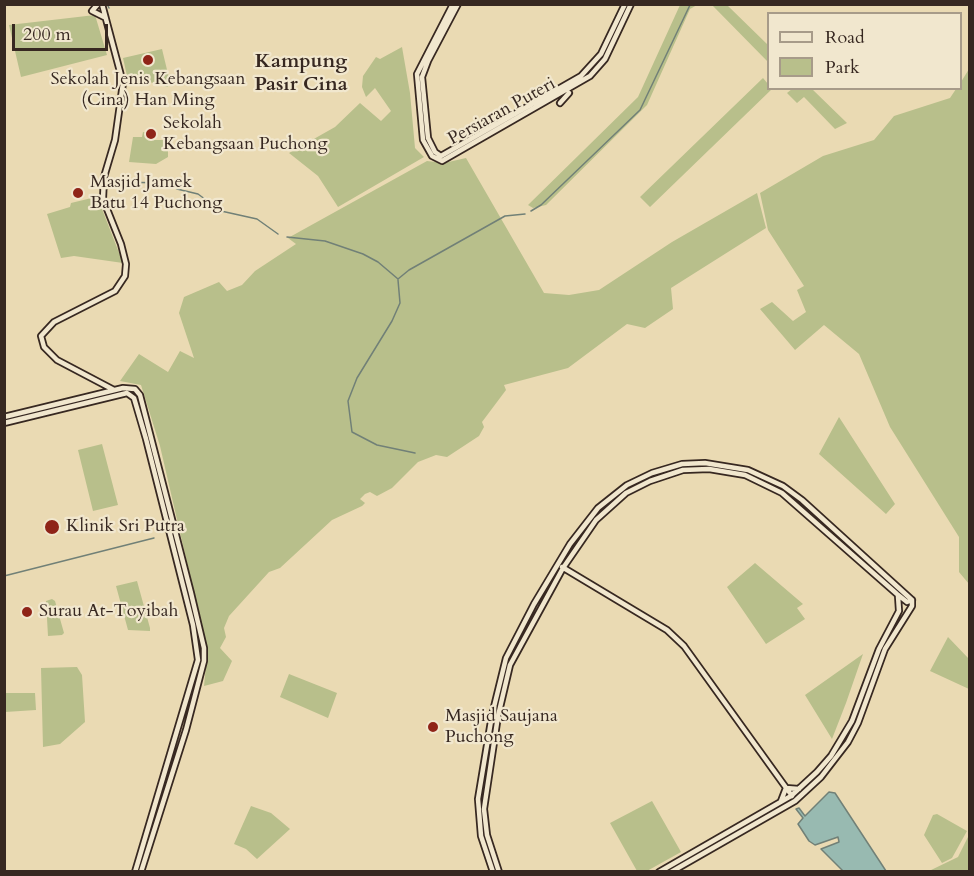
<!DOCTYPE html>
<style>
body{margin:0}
#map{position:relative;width:974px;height:876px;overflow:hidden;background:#eadab3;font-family:Cardo,serif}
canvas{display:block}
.frame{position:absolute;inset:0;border:6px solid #372821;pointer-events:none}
.legend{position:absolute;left:767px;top:12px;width:195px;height:78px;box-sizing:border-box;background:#f1e7ce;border:2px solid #a79b89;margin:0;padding:8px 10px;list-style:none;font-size:18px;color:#372821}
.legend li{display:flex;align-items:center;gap:12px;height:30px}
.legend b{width:30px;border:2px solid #a79b89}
.scale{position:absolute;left:12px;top:24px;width:96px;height:27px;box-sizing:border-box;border:3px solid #372821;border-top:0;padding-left:8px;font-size:18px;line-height:21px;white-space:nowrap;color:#372821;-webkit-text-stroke:4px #f1e7ce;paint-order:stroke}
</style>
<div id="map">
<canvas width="974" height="876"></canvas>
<div class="frame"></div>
<ul class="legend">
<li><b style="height:8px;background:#f1e7ce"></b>Road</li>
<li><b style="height:16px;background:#b8bf8b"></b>Park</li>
</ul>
<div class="scale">200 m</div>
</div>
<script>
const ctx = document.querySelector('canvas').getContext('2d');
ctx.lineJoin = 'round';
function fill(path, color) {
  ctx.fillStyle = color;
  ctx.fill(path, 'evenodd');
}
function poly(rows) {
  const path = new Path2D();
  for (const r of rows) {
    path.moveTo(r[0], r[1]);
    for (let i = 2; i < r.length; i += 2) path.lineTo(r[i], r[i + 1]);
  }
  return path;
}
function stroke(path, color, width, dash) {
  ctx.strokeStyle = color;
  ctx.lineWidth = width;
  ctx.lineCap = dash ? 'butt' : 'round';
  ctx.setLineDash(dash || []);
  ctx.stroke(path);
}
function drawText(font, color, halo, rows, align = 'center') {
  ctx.font = font + ' Cardo,serif';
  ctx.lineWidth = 4.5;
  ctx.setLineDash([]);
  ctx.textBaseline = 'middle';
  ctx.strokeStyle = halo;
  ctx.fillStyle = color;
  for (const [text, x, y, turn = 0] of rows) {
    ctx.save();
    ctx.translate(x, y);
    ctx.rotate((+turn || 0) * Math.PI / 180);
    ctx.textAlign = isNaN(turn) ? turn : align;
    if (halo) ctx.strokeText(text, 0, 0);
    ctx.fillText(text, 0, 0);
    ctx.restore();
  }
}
const green = poly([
 [680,5,697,5,690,9,647,105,546,205,533,208,528,205,638,97],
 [712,5,727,5,768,45,768,62],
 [95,15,107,55,21,77,9,25],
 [402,47,410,93,415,148,424,157,338,207,318,176,289,153,335,127,360,103,381,121,391,111,375,88,366,97,362,87,363,76,376,57,380,59],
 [162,49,169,78,168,87,127,76,123,58],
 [969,69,970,584,969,584,959,572,959,537,890,427,859,354,824,325,795,350,760,309,772,302,793,321,806,312,797,290,804,286,768,230,760,193,823,156,874,140,894,116,950,98,956,89,960,88,961,82],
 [763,78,768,84,768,88,772,89,650,207,640,197],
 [792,89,812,89,847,123,835,129,804,97,797,103,787,93],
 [143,132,152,134,153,140,168,140,168,157,156,164,129,162,133,137,142,137],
 [466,158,544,293,569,295,599,290,672,242,757,193,766,228,671,288,673,309,645,328,627,324,568,368,504,385,506,390,482,422,484,427,479,436,447,457,436,455,418,462,392,488,377,496,370,492,365,494,360,499,365,503,362,506,332,520,280,568,269,572,229,616,224,628,226,637,220,648,232,661,223,681,204,686,207,655,204,636,160,446,141,385,120,381,139,354,168,372,180,351,194,358,179,313,184,297,219,282,227,291,242,285,255,271,296,244,288,238,427,161,444,163],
 [100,196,102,209,123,263,74,256,61,258,47,214,70,207,71,203],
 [839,417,895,504,886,514,819,454],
 [102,444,118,505,93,511,78,450],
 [755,563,803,604,797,608,805,619,766,644,727,587],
 [137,581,150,628,150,631,128,630,116,586],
 [52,599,55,601,64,633,62,635,48,636,46,601],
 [948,637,969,659,969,689,930,671],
 [863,654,846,703,832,739,805,695],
 [77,667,82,675,85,722,60,744,43,747,41,668],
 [289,674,337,693,328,718,280,697],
 [5,693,35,693,36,710,5,712],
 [652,801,681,852,647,871,637,871,610,823],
 [251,806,271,813,290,829,257,859,246,849,234,844],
 [937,814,967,831,952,858,942,863,924,835,933,815],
 [969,835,969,871,929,871,958,857]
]);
const water = poly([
 [829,792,835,793,886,871,843,871,821,849,839,842,838,837,815,845,809,841,798,824,803,818,796,809,799,808,805,816,829,792]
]);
const stream = poly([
 [107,4,109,8],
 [112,182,170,183],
 [177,189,198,194,221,211,257,219,278,234],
 [531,211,541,205,640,110,690,5,707,4],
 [287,237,325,241,363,254,378,262,398,279,409,270,505,216,525,214],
 [398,280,400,303,392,321,357,378,348,401,352,432,377,445,415,453],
 [4,576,154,538]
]);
const secondary = poly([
 [98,4,92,11,104,17],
 [102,4,123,83,115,140,104,177,103,199,121,244,126,264,125,276,115,291,54,322,41,336,44,347,57,360,114,390],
 [453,4,417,74,423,140,432,156,442,161,590,76,605,59,631,4],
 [458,4,428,61,422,77,428,138,435,152,441,156,581,76,601,54,625,4],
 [560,103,569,93],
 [4,417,123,388,135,389,140,395,191,593,204,648,204,661,186,730,141,872],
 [4,423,127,393,134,398,146,439,193,625,198,660,135,872],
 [562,567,667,630,684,646,792,796],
 [781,801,786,788,799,789],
 [493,872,481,836,478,799,492,715,506,658,534,604,570,544,598,508,627,485,652,473,682,464,705,463,748,470,783,486,802,500,912,600],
 [499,872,487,835,484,809,498,716,510,665,563,568,596,520,626,493,650,481,683,470,709,469,745,475,782,493,897,594,907,602,912,600],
 [659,872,791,796,817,772,831,756,852,721,879,649,899,611,898,596],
 [671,872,795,801,821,777,848,742,858,723,885,649,912,606,912,600]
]);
const markers = [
 [148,60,6,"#8f2418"],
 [151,134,6,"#8f2418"],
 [78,193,6,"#8f2418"],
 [52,527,8,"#8f2418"],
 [27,612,6,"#8f2418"],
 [433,727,6,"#8f2418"]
];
const poiNames = [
 ["Sekolah Jenis Kebangsaan",148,80,"center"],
 ["(Cina) Han Ming",148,101,"center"],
 ["Sekolah",163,124],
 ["Kebangsaan Puchong",163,145],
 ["Masjid Jamek",90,183],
 ["Batu 14 Puchong",90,204],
 ["Klinik Sri Putra",66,527],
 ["Surau At-Toyibah",39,612],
 ["Masjid Saujana",445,717],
 ["Puchong",445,738]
];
const streetNames = [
 ["Persiaran Puteri",502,112,-29]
];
const neighbourhoodNames = [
 ["Kampung",301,62],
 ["Pasir Cina",301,85]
];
fill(green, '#b8bf8b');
fill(water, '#98bab1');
stroke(water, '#718077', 1.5);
stroke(stream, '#718077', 1.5);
stroke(secondary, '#372821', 8);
stroke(secondary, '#f1e7ce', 4.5);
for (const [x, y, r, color] of markers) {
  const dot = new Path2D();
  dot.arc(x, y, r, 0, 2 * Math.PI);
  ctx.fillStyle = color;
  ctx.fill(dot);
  stroke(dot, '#f1e7ce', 2);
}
drawText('18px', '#372821', '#f1e7ce', poiNames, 'left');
drawText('18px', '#372821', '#f1e7ce', streetNames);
drawText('bold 20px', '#372821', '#f1e7ce', neighbourhoodNames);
</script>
